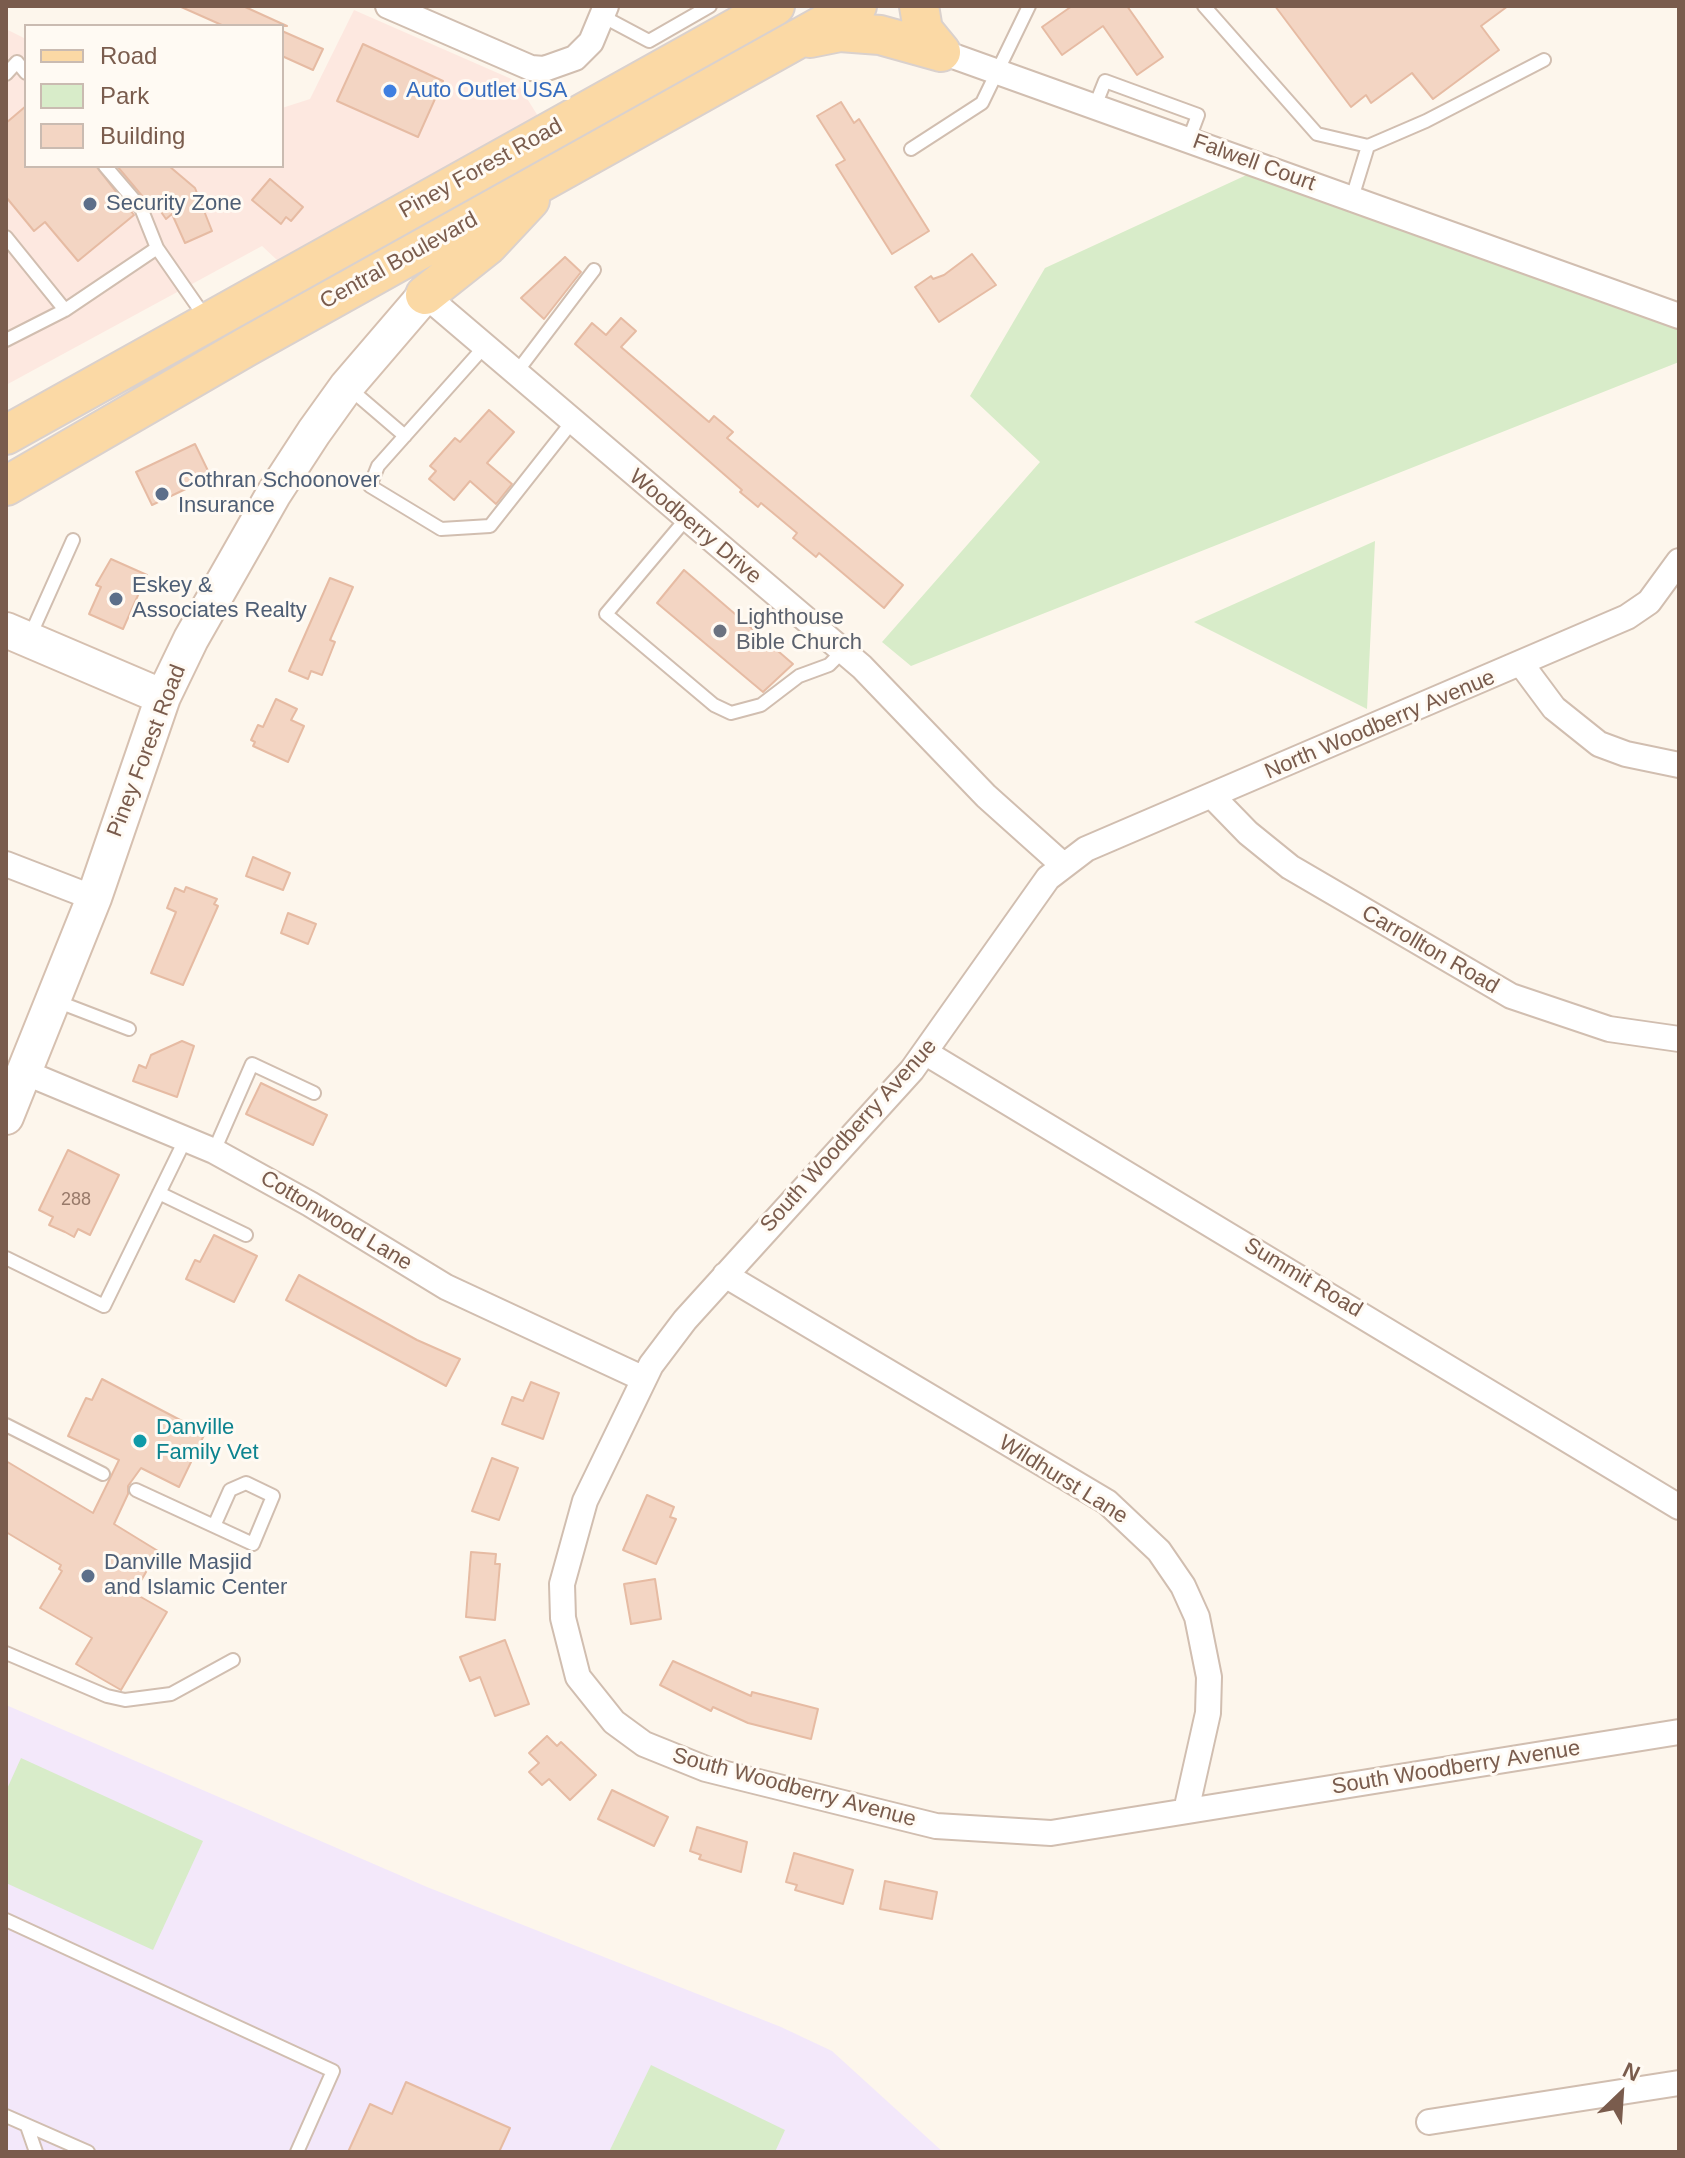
<!DOCTYPE html>
<style>
body{margin:0}
#map{position:relative;width:1685px;height:2158px;overflow:hidden;background:#fdf6ec;font-family:Helvetica,sans-serif}
canvas{display:block}
.frame{position:absolute;inset:0;border:8px solid #7a5c4d;pointer-events:none}
.legend{position:absolute;left:24px;top:24px;width:260px;height:144px;box-sizing:border-box;background:#fffaf3;border:2px solid #cabbb1;margin:0;padding:10px 14px;list-style:none;font-size:24px;color:#7a5c4d}
.legend li{display:flex;align-items:center;gap:16px;height:40px}
.legend b{width:40px;border:2px solid #cabbb1}
.north{position:absolute;left:1581px;top:2054px;width:80px;height:80px;-webkit-text-stroke:6px #fffaf3;paint-order:stroke;rotate:25deg;font-size:22px;font-weight:700;line-height:32px;text-align:center;color:#7a5c4d}
.north::after{content:'';display:block;margin:auto;width:28px;height:36px;background:#7a5c4d;clip-path:polygon(50% 0,100% 100%,50% 72%,0 100%)}
</style>
<div id="map">
<canvas width="1685" height="2158"></canvas>
<div class="frame"></div>
<ul class="legend">
<li><b style="height:10px;background:#fbd9a5"></b>Road</li>
<li><b style="height:22px;background:#d8ecc9"></b>Park</li>
<li><b style="height:22px;background:#f3d5c3"></b>Building</li>
</ul>
<div class="north">N</div>
</div>
<script>
const ctx = document.querySelector('canvas').getContext('2d');
ctx.lineJoin = 'round';
function fill(path, color) {
  ctx.fillStyle = color;
  ctx.fill(path, 'evenodd');
}
function poly(rows) {
  const path = new Path2D();
  for (const r of rows) {
    path.moveTo(r[0], r[1]);
    for (let i = 2; i < r.length; i += 2) path.lineTo(r[i], r[i + 1]);
  }
  return path;
}
function stroke(path, color, width, dash) {
  ctx.strokeStyle = color;
  ctx.lineWidth = width;
  ctx.lineCap = dash ? 'butt' : 'round';
  ctx.setLineDash(dash || []);
  ctx.stroke(path);
}
function drawText(font, color, halo, rows, align = 'center') {
  ctx.font = font + ' Helvetica,sans-serif';
  ctx.lineWidth = 6;
  ctx.setLineDash([]);
  ctx.textBaseline = 'middle';
  ctx.strokeStyle = halo;
  ctx.fillStyle = color;
  for (const [text, x, y, turn = 0] of rows) {
    ctx.save();
    ctx.translate(x, y);
    ctx.rotate((+turn || 0) * Math.PI / 180);
    ctx.textAlign = isNaN(turn) ? turn : align;
    if (halo) ctx.strokeText(text, 0, 0);
    ctx.fillText(text, 0, 0);
    ctx.restore();
  }
}
const commercial = poly([
 [354,10,516,81,548,132,292,274,262,246,6,385,6,29,26,39,26,166,282,166,282,108,310,99]
]);
const education = poly([
 [6,1705,427,1887,781,2027,832,2051,943,2152,6,2152]
]);
const green = poly([
 [1266,166,1679,316,1679,362,911,666,882,642,1040,462,970,396,1045,268],
 [1375,541,1367,709,1194,622],
 [21,1758,203,1841,153,1950,6,1883,6,1791],
 [651,2065,785,2130,775,2152,609,2152]
]);
const building = poly([
 [179,6,243,6,287,26,224,26,179,6],
 [1072,6,1127,6,1163,57,1137,75,1103,26,1062,55,1042,27,1072,6],
 [1275,6,1508,6,1481,26,1499,50,1433,99,1412,73,1371,103,1366,95,1351,107,1275,6],
 [282,31,323,49,313,70,282,56,282,31],
 [363,44,443,81,418,137,337,101,363,44],
 [841,102,854,123,859,119,929,231,892,254,836,165,845,160,817,116,841,102],
 [26,106,26,166,96,166,134,215,78,261,45,222,34,231,6,197,6,123,26,106],
 [117,166,169,166,195,188,212,231,185,243,172,214,166,219,152,199,148,203,117,166],
 [270,179,303,207,291,221,286,217,281,224,252,200,270,179],
 [972,254,996,285,939,322,915,287,931,276,933,279,944,275,972,254],
 [565,257,581,272,544,319,521,298,565,257],
 [621,318,636,331,621,347,709,422,714,416,733,432,727,438,903,585,884,608,819,553,816,557,793,538,797,533,761,503,758,507,740,492,742,490,575,344,592,323,606,335,621,318],
 [489,410,514,432,487,463,512,484,496,504,470,481,454,500,429,479,436,471,430,466,455,438,460,442,489,410],
 [195,444,211,477,152,505,136,472,195,444],
 [111,559,147,575,123,629,89,614,101,587,96,585,111,559],
 [684,570,793,664,763,692,657,603,684,570],
 [330,578,353,587,330,640,335,642,322,675,311,671,308,679,289,671,330,578],
 [276,699,297,709,291,720,304,726,288,762,253,746,255,742,251,740,258,725,263,727,276,699],
 [253,857,290,873,283,890,246,876,253,857],
 [186,887,217,899,214,904,218,906,183,985,151,973,176,912,167,908,175,888,184,892,186,887],
 [288,913,316,924,308,944,281,933,288,913],
 [182,1041,194,1046,177,1097,133,1081,139,1065,146,1068,151,1055,182,1041],
 [261,1083,327,1115,313,1145,246,1114,261,1083],
 [68,1150,119,1175,90,1235,78,1229,74,1237,65,1232,49,1225,53,1217,39,1210,68,1150],
 [214,1235,257,1256,234,1302,186,1279,195,1260,200,1262,214,1235],
 [299,1275,417,1340,460,1359,446,1386,286,1300,299,1275],
 [102,1379,205,1433,179,1487,141,1468,128,1486,128,1494,114,1524,158,1551,134,1593,167,1612,121,1690,76,1664,92,1638,40,1608,62,1571,59,1569,61,1565,6,1532,6,1461,93,1513,119,1460,68,1436,86,1398,92,1400,102,1379],
 [531,1382,559,1393,543,1439,502,1424,512,1397,523,1401,531,1382],
 [492,1458,518,1468,499,1520,472,1511,492,1458],
 [647,1495,674,1507,670,1517,676,1519,656,1564,623,1550,647,1495],
 [471,1552,496,1554,495,1564,500,1564,495,1620,466,1617,471,1552],
 [655,1579,661,1619,631,1624,624,1584,655,1579],
 [505,1640,529,1704,495,1716,480,1677,470,1681,460,1657,505,1640],
 [673,1661,751,1696,752,1692,818,1709,811,1739,748,1723,713,1707,711,1711,660,1685,673,1661],
 [547,1736,557,1746,561,1742,596,1775,570,1800,549,1779,542,1785,529,1772,539,1763,529,1753,547,1736],
 [612,1790,668,1817,654,1846,598,1819,612,1790],
 [697,1827,747,1842,741,1872,699,1859,701,1855,690,1851,697,1827],
 [794,1853,853,1870,843,1904,795,1890,797,1885,786,1882,794,1853],
 [885,1881,937,1892,932,1919,880,1909,885,1881],
 [406,2082,510,2128,499,2152,348,2152,370,2104,392,2114,406,2082]
]);
const service = poly([
 [1204,6,1317,134,1368,146,1426,121,1544,60],
 [602,16,649,41,710,6],
 [6,74,17,62,26,73],
 [1095,106,1105,81,1198,115,1189,139],
 [911,149,982,103,1029,6],
 [105,166,141,208,157,248],
 [1352,198,1368,146],
 [6,237,65,310],
 [6,340,65,310,157,248,207,320],
 [485,346,378,466,370,486,441,529,490,526,572,422],
 [516,373,594,270],
 [349,388,405,436],
 [686,519,606,614,714,705,731,713,761,705,799,676,829,665,843,651],
 [30,636,73,540],
 [56,1001,129,1029],
 [214,1151,252,1064,314,1093],
 [159,1193,246,1235],
 [6,1258,104,1306,186,1138],
 [6,1425,103,1474],
 [136,1490,253,1544,273,1496,246,1483,230,1490,214,1526],
 [6,1653,107,1696,125,1700,171,1694,233,1660],
 [6,1920,333,2071,297,2152],
 [6,2116,88,2152],
 [27,2126,36,2152]
]);
const minor = poly([
 [388,6,531,68,544,69,575,58,591,42,606,6],
 [928,47,1679,316],
 [425,295,862,667,986,796,1063,865],
 [1679,561,1649,602,1627,617,1086,849,1048,878,912,1070,685,1320,651,1365,585,1501,562,1584,563,1618,578,1677,614,1722,644,1744,706,1769,936,1826,1051,1833,1679,1732],
 [1522,665,1554,708,1599,744,1626,754,1679,765],
 [1212,796,1248,833,1290,867,1511,996,1609,1029,1679,1039],
 [6,864,94,898],
 [926,1053,1679,1507],
 [24,1072,214,1151,310,1204,446,1287,644,1379],
 [725,1275,1107,1502,1159,1551,1183,1586,1197,1617,1209,1677,1208,1713,1186,1811],
 [1429,2122,1679,2083]
]);
const secondary = poly([
 [6,630,163,697],
 [6,1117,94,898,163,697,191,639,273,495,314,432,347,386,425,295]
]);
const primary = poly([
 [919,6,923,30,941,52],
 [810,38,840,32,880,35,941,52],
 [425,295,488,245,530,200],
 [6,435,775,6],
 [6,486,246,347,857,6]
]);
const markers = [
 [390,91,8,"#3f7fe0"],
 [90,204,8,"#5c6f8a"],
 [162,494,8,"#5c6f8a"],
 [116,599,8,"#5c6f8a"],
 [720,631,8,"#6b7280"],
 [140,1441,8,"#0f9aa8"],
 [88,1576,8,"#5c6f8a"]
];
const numberNames = [
 ["288",76,1200]
];
const shopNames = [
 ["Auto Outlet USA",406,91]
];
const streetNames = [
 ["Falwell Court",1254,163,20],
 ["Piney Forest Road",481,169,-29],
 ["Central Boulevard",399,261,-29],
 ["Woodberry Drive",695,527,40],
 ["North Woodberry Avenue",1380,725,-23],
 ["Piney Forest Road",147,751,-69],
 ["Carrollton Road",1430,950,30],
 ["South Woodberry Avenue",849,1136,-48],
 ["Cottonwood Lane",336,1221,31],
 ["Summit Road",1303,1278,31],
 ["Wildhurst Lane",1063,1480,32],
 ["South Woodberry Avenue",1456,1768,-9],
 ["South Woodberry Avenue",794,1788,15]
];
const serviceNames = [
 ["Security Zone",106,204],
 ["Cothran Schoonover",178,481],
 ["Insurance",178,506],
 ["Eskey &",132,586],
 ["Associates Realty",132,611],
 ["Danville Masjid",104,1563],
 ["and Islamic Center",104,1588]
];
const worshipNames = [
 ["Lighthouse",736,618],
 ["Bible Church",736,643]
];
const cultureNames = [
 ["Danville",156,1428],
 ["Family Vet",156,1453]
];
fill(commercial, '#fde8e0');
fill(education, '#f3e8fa');
fill(green, '#d8ecc9');
fill(building, '#f3d5c3');
stroke(building, '#e6bba3', 2);
stroke(service, '#d1beb0', 16);
stroke(minor, '#d1beb0', 28);
stroke(secondary, '#d6c0b0', 38);
stroke(primary, '#dad1cd', 42);
stroke(service, '#fff', 12);
stroke(minor, '#fff', 24);
stroke(secondary, '#fff', 34);
stroke(primary, '#fbd9a5', 38);
for (const [x, y, r, color] of markers) {
  const dot = new Path2D();
  dot.arc(x, y, r, 0, 2 * Math.PI);
  ctx.fillStyle = color;
  ctx.fill(dot);
  stroke(dot, '#fffaf3', 3);
}
drawText('18px', '#987a6a', null, numberNames);
drawText('22px', '#366cbe', '#fffaf3', shopNames, 'left');
drawText('22px', '#7a5c4d', '#fffaf3', streetNames);
drawText('22px', '#4e5e75', '#fffaf3', serviceNames, 'left');
drawText('22px', '#5b616d', '#fffaf3', worshipNames, 'left');
drawText('22px', '#0d838f', '#fffaf3', cultureNames, 'left');
</script>
